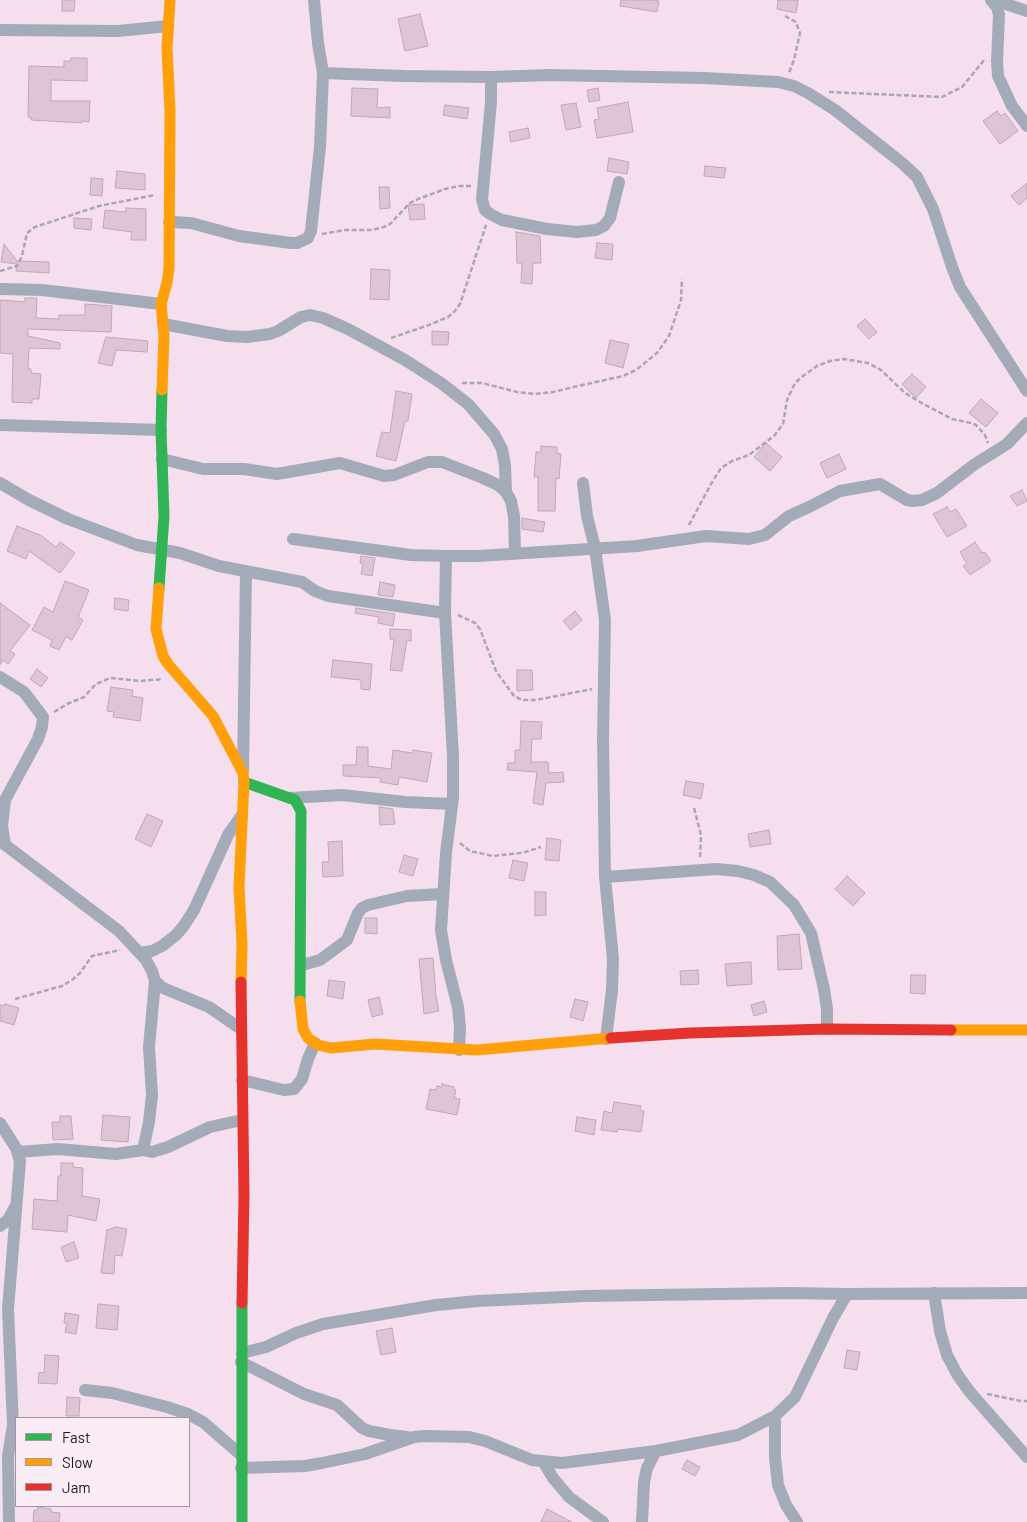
<!DOCTYPE html>
<style>
body{margin:0}
#map{position:relative;width:1027px;height:1522px;overflow:hidden;background:#f5deee;font-family:Barlow,sans-serif}
canvas{display:block}
.legend{position:absolute;left:15px;top:1417px;width:175px;height:90px;box-sizing:border-box;background:#faecf5;border:1px solid #a694a0;margin:0;padding:6px 9px;list-style:none;font-size:15px;color:#281021}
.legend li{display:flex;align-items:center;gap:10px;height:25px}
.legend b{width:25px;border:1px solid #a694a0}
</style>
<div id="map">
<canvas width="1027" height="1522"></canvas>
<ul class="legend">
<li><b style="height:6px;background:#30b455"></b>Fast</li>
<li><b style="height:6px;background:#ff9f0a"></b>Slow</li>
<li><b style="height:6px;background:#e5322d"></b>Jam</li>
</ul>
</div>
<script>
const ctx = document.querySelector('canvas').getContext('2d');
ctx.lineJoin = 'round';
function fill(path, color) {
  ctx.fillStyle = color;
  ctx.fill(path, 'evenodd');
}
function poly(rows) {
  const path = new Path2D();
  for (const r of rows) {
    path.moveTo(r[0], r[1]);
    for (let i = 2; i < r.length; i += 2) path.lineTo(r[i], r[i + 1]);
  }
  return path;
}
function stroke(path, color, width, dash) {
  ctx.strokeStyle = color;
  ctx.lineWidth = width;
  ctx.lineCap = dash ? 'butt' : 'round';
  ctx.setLineDash(dash || []);
  ctx.stroke(path);
}
const building = poly([
 [62,0,75,0,74,11,62,11,62,0],
 [621,0,653,0,659,1,657,12,620,6,621,0],
 [778,0,798,0,796,13,777,9,778,0],
 [420,14,428,46,405,51,398,19,420,14],
 [71,58,87,58,87,81,51,80,51,101,90,101,89,122,82,121,82,123,31,120,31,117,28,117,29,66,64,67,64,61,71,61,71,58],
 [352,88,378,89,377,108,390,107,390,118,351,116,352,88],
 [598,88,600,100,589,102,587,90,598,88],
 [628,102,633,132,597,138,594,120,599,119,597,108,628,102],
 [576,103,581,127,566,130,561,105,576,103],
 [445,105,469,108,467,119,443,115,445,105],
 [997,111,1001,116,1005,113,1018,131,1000,144,983,121,997,111],
 [528,128,530,138,511,142,509,132,528,128],
 [609,158,629,162,627,174,607,171,609,158],
 [705,166,726,168,724,178,704,176,705,166],
 [117,171,145,174,145,190,115,188,117,171],
 [91,178,103,179,102,196,90,195,91,178],
 [1027,183,1027,198,1019,205,1011,196,1027,183],
 [379,187,389,187,390,208,380,209,379,187],
 [424,204,425,219,410,220,408,205,424,204],
 [126,208,146,209,146,240,131,240,132,232,103,228,105,210,126,212,126,208],
 [74,218,92,219,91,230,74,228,74,218],
 [516,232,540,236,541,263,533,263,532,284,521,283,522,263,517,263,516,232],
 [597,243,613,244,612,260,595,258,597,243],
 [4,244,18,262,18,261,49,262,49,273,16,271,17,264,1,262,4,244],
 [371,269,390,270,389,300,370,299,371,269],
 [25,298,37,298,36,318,59,319,59,315,85,315,85,304,112,306,111,332,28,329,28,336,60,343,60,349,29,348,28,368,31,369,31,373,41,374,39,399,32,399,32,403,12,402,13,354,0,353,0,300,25,302,25,298],
 [865,319,877,332,869,339,857,326,865,319],
 [432,331,449,332,448,345,432,345,432,331],
 [106,337,148,341,147,352,116,350,112,366,98,363,106,337],
 [610,340,629,344,623,368,605,363,610,340],
 [912,374,926,387,916,398,902,384,912,374],
 [396,391,412,394,408,421,405,421,396,461,376,456,382,432,390,433,396,391],
 [981,399,998,413,986,427,969,413,981,399],
 [766,443,782,457,770,471,754,457,766,443],
 [541,446,557,447,557,453,561,454,559,479,556,478,555,511,538,511,538,477,534,477,536,452,541,452,541,446],
 [839,454,846,469,827,478,820,463,839,454],
 [1022,490,1027,501,1017,506,1010,496,1022,490],
 [947,507,950,512,956,509,967,526,947,537,933,514,947,507],
 [522,518,545,522,543,532,522,529,522,518],
 [17,526,40,535,56,547,60,542,75,553,60,573,29,551,26,559,7,551,17,526],
 [975,542,982,553,985,552,991,561,970,575,963,566,967,564,960,552,975,542],
 [361,556,375,558,372,576,361,574,363,564,360,563,361,556],
 [65,581,89,590,78,617,83,620,72,640,66,637,59,650,50,646,52,640,32,630,44,607,53,612,65,581],
 [380,582,395,585,393,597,378,595,380,582],
 [115,598,129,600,128,611,114,609,115,598],
 [0,603,30,625,10,651,15,654,8,664,3,660,0,665,0,603],
 [356,608,395,614,393,626,378,623,379,617,355,613,356,608],
 [575,611,582,620,571,630,563,621,575,611],
 [390,629,411,630,411,641,407,640,402,671,390,670,394,640,390,639,390,629],
 [333,660,372,664,370,690,361,689,361,680,331,677,333,660],
 [37,669,48,678,41,687,30,679,37,669],
 [517,670,532,670,533,690,517,691,517,670],
 [111,687,133,690,132,696,143,698,140,721,113,717,114,712,107,711,111,687],
 [521,721,542,722,541,739,532,739,531,762,548,762,549,773,563,772,564,782,546,783,543,805,533,803,537,772,507,770,508,763,515,763,515,750,520,750,521,721],
 [357,747,368,747,368,766,391,769,393,750,412,753,413,750,432,753,427,782,399,777,398,785,380,782,381,778,343,776,343,765,356,765,357,747],
 [686,781,704,784,701,799,683,795,686,781],
 [379,807,393,809,395,824,380,825,379,807],
 [147,814,163,821,151,847,135,839,147,814],
 [769,830,771,844,750,847,748,834,769,830],
 [547,838,561,840,559,861,545,860,547,838],
 [342,841,343,876,323,877,322,862,329,862,328,842,342,841],
 [404,855,418,859,413,876,399,872,404,855],
 [513,860,528,863,524,881,509,878,513,860],
 [847,876,865,893,853,906,835,889,847,876],
 [535,892,546,892,546,915,535,916,535,892],
 [365,918,377,918,377,934,365,933,365,918],
 [799,934,802,969,778,970,777,936,799,934],
 [433,958,436,996,439,1011,424,1014,419,959,433,958],
 [751,962,752,984,727,986,725,964,751,962],
 [698,970,699,984,681,985,680,971,698,970],
 [911,975,926,975,925,994,910,993,911,975],
 [329,980,345,982,343,999,327,996,329,980],
 [379,997,383,1014,372,1017,368,1000,379,997],
 [575,999,588,1002,583,1021,570,1017,575,999],
 [764,1001,767,1012,754,1016,751,1005,764,1001],
 [5,1004,19,1008,14,1025,0,1021,0,1005,4,1006,5,1004],
 [442,1084,454,1087,453,1089,456,1090,454,1098,460,1099,457,1115,426,1109,430,1089,436,1090,437,1086,442,1087,442,1084],
 [614,1102,641,1106,640,1110,644,1111,641,1132,618,1129,617,1132,601,1130,604,1111,612,1113,614,1102],
 [103,1115,130,1117,128,1142,101,1140,103,1115],
 [60,1116,71,1116,73,1139,53,1140,52,1122,60,1122,60,1116],
 [577,1117,596,1120,594,1135,575,1131,577,1117],
 [61,1163,73,1163,73,1167,83,1168,82,1196,100,1199,96,1221,68,1215,67,1232,32,1229,34,1199,57,1201,58,1176,61,1176,61,1163],
 [116,1227,127,1229,122,1256,115,1255,114,1274,101,1273,107,1230,116,1227],
 [74,1242,79,1258,66,1262,61,1247,74,1242],
 [98,1304,119,1306,117,1330,96,1328,98,1304],
 [65,1313,79,1315,76,1334,65,1332,67,1323,64,1323,65,1313],
 [392,1328,396,1352,381,1355,376,1331,392,1328],
 [847,1350,860,1352,857,1370,844,1368,847,1350],
 [45,1355,59,1356,57,1384,38,1383,39,1372,44,1373,45,1355],
 [67,1397,80,1398,79,1416,66,1416,67,1397],
 [687,1460,700,1467,695,1476,682,1469,687,1460],
 [38,1507,51,1509,51,1512,60,1513,59,1522,33,1522,34,1510,38,1510,38,1507],
 [547,1509,572,1522,541,1522,547,1509]
]);
const path = poly([
 [785,16,796,22,800,33,794,60,789,73],
 [829,92,942,97,962,87,985,59],
 [322,234,345,230,372,230,384,227,390,224,410,203,418,199,445,189,459,186,472,186],
 [0,271,17,266,22,256,27,233,35,227,99,206,155,195],
 [391,338,429,325,448,317,455,311,460,304,486,225],
 [462,383,482,383,517,392,535,394,553,392,578,386,623,376,636,370,657,353,669,336,681,300,682,279],
 [689,525,711,484,721,468,732,461,749,455,774,436,783,424,787,400,795,383,803,376,817,366,830,361,844,359,868,363,881,370,904,392,918,401,952,419,971,423,976,425,985,435,988,443],
 [458,615,475,623,480,629,496,671,514,696,522,700,536,700,592,689],
 [54,712,67,704,84,697,96,684,110,678,140,681,163,679],
 [694,808,701,835,700,859],
 [460,843,470,851,493,856,522,853,541,847],
 [15,999,62,986,72,980,80,973,92,956,120,950],
 [987,1394,1021,1401,1027,1401]
]);
const street = poly([
 [991,0,997,7,999,15,997,61,998,76,1012,106,1027,126],
 [994,0,1027,11],
 [0,30,118,31,168,26],
 [323,73,403,76,491,77,549,75,704,78,778,82,794,86,808,93,835,110,902,163,917,177,933,209,952,267,960,287,1027,391],
 [491,77,491,102,482,200,485,210,490,214,502,220,547,229,577,232,596,230,604,226,610,218,619,182],
 [169,222,191,223,239,236,291,243,297,243,308,238,311,231,320,147,323,73,318,43,314,0],
 [0,289,42,290,161,304],
 [163,324,227,336,247,337,270,334,278,331,301,317,310,315,323,318,348,329,405,360,441,383,468,404,494,434,502,449,505,465,506,492],
 [0,425,161,430],
 [162,459,203,469,244,469,277,474,340,463,384,476,394,475,428,462,442,462,483,478,498,485,506,492,511,501,514,516,515,553],
 [0,483,29,500,68,519,137,545,180,553,219,566,302,582,315,591,328,596,445,613],
 [583,483,587,516,595,548,605,620,603,739,605,877,613,959,612,990,606,1039],
 [293,539,411,555,446,556,478,556,637,546,706,536,749,539,765,535,789,516,809,507,840,491,880,484,907,500,913,501,922,500,937,493,975,464,1007,444,1027,423],
 [446,556,445,613,453,756,453,797,446,853,441,930,446,960,458,1007,460,1028,459,1050],
 [0,677,24,692,43,717,42,727,38,739,5,800,2,826,5,844],
 [243,771,246,571],
 [290,798,342,795,405,802,452,804],
 [0,841,119,931,146,960,152,971,155,981,149,1047,152,1095,149,1122,143,1150],
 [605,877,716,869,738,871,754,875,770,882,794,905,811,933,824,989,827,1009,827,1029],
 [140,953,152,951,162,946,176,935,183,927,194,910,228,835,242,815],
 [302,965,320,960,347,940,358,913,362,908,368,905,407,896,442,894],
 [155,981,163,988,209,1007,241,1029],
 [242,1080,284,1090,294,1089,302,1079,308,1059,315,1043],
 [0,1123,16,1148,20,1161,8,1309,13,1425,8,1456,9,1522],
 [18,1152,58,1149,116,1154,143,1150,152,1152,168,1147,210,1127,242,1120],
 [0,1226,8,1220,15,1207],
 [934,1293,940,1331,947,1355,957,1374,969,1391,1027,1457],
 [242,1353,266,1347,296,1333,323,1324,436,1305,478,1301,585,1296,788,1293,847,1294,1027,1293],
 [241,1362,304,1394,337,1405,362,1428,369,1431,390,1435,407,1437],
 [85,1390,112,1393,167,1407,188,1414,203,1422,241,1455],
 [775,1416,775,1457,778,1485,786,1505,797,1522],
 [544,1463,553,1478,569,1497,603,1522],
 [241,1468,305,1466,322,1463,365,1454,414,1437,424,1436,469,1437,485,1441,532,1460,562,1463,656,1451,738,1435,775,1416,795,1397,833,1318,847,1294],
 [642,1522,644,1482,647,1468,656,1451]
]);
const fast = poly([
 [159,588,164,516,161,430,162,390],
 [244,782,295,800,301,811,300,1001],
 [242,1522,242,1303]
]);
const slow = poly([
 [162,390,164,336,161,304,167,283,169,268,170,111,167,48,170,0],
 [159,588,156,629,163,656,168,664,213,716,243,773,244,782,239,887,242,945,241,982],
 [300,1001,303,1029,308,1038,318,1045,331,1048,375,1044,477,1050,611,1038],
 [951,1030,1027,1030]
]);
const jam = poly([
 [241,982,244,1195,242,1303],
 [611,1038,690,1033,827,1029,951,1030]
]);
fill(building, '#dfc4d6');
stroke(building, '#bea8b8', 1);
stroke(path, '#a6a8b3', 2.5, [5, 2.5]);
stroke(street, '#a4abb8', 12);
stroke(fast, '#30b455', 11);
stroke(slow, '#ff9f0a', 11);
stroke(jam, '#e5322d', 11);
</script>
